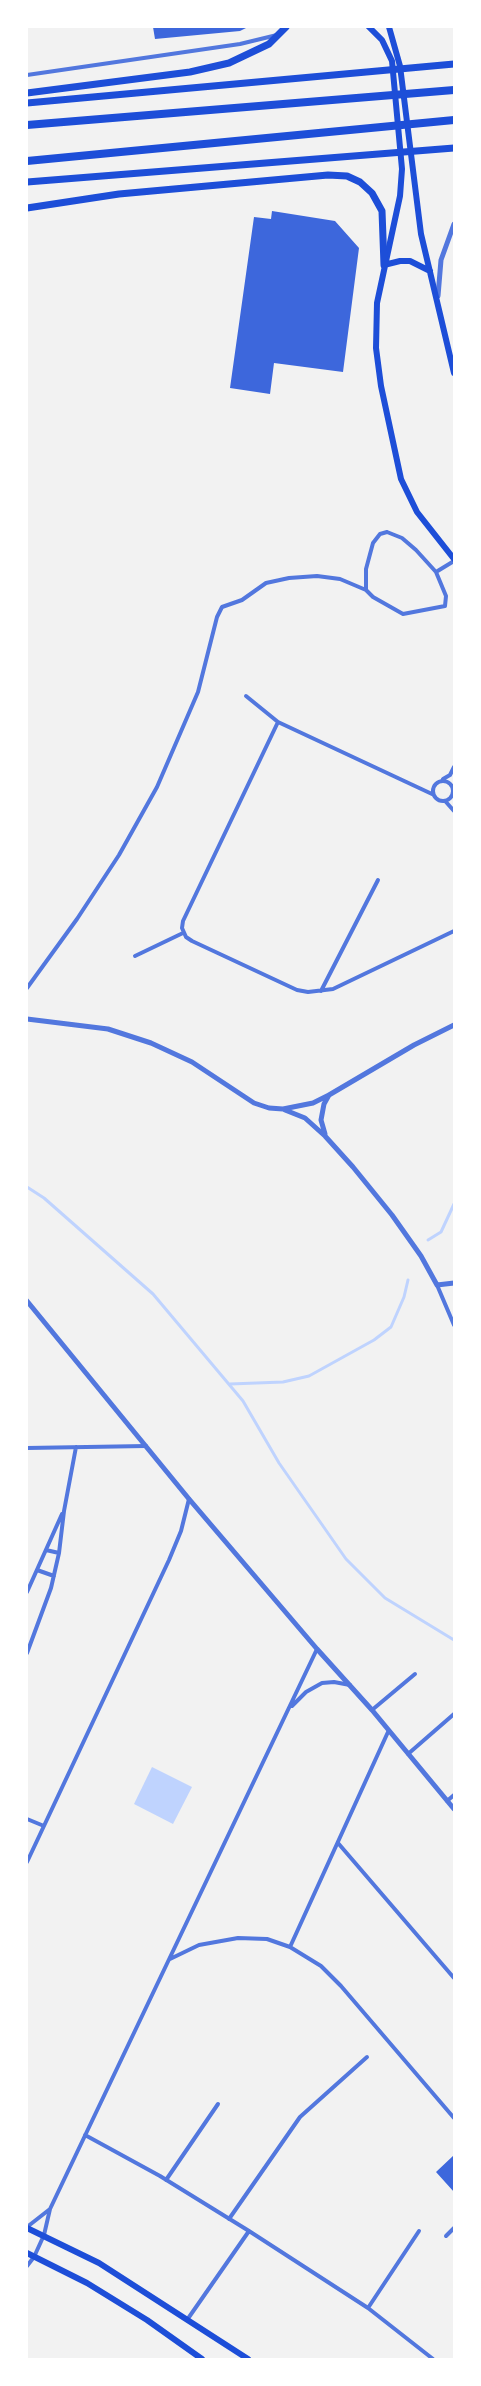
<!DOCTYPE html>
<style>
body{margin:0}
#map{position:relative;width:481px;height:2386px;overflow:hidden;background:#f2f2f2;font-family:"Asap Condensed",sans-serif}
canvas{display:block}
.frame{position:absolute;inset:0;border:28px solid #fff;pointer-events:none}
</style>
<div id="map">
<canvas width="481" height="2386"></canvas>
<div class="frame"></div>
</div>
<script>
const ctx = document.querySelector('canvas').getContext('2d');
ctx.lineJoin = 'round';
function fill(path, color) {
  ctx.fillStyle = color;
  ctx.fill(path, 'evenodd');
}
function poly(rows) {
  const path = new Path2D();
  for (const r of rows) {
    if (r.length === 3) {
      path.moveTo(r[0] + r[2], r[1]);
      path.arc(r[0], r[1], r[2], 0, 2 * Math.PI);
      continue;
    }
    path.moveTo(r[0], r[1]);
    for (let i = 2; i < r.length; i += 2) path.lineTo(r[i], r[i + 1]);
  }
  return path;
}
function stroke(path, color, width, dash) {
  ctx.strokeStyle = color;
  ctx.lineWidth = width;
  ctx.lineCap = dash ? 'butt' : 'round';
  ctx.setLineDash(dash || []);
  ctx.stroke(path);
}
const water = poly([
 [152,1767,192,1787,173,1824,134,1804]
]);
const stream = poly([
 [27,1187,44,1198,153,1294,243,1401,279,1463,346,1559,385,1598,454,1640],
 [428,1240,441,1232,454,1204],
 [230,1384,283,1382,309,1376,374,1340,391,1327,404,1297,408,1280]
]);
const building = poly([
 [153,27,248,27,240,31,155,39],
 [272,211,335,221,359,248,343,372,274,363,270,394,230,388,254,217,271,219],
 [454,2155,454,2192,436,2172]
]);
const minor = poly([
 [27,75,240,44,277,35],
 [387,532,402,538,416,550,436,572,446,596,445,606,403,614,373,597,366,590,366,569,373,543,380,534,387,532],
 [436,572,454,561],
 [246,696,278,722],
 [443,779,450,775,454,767],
 [443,791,10],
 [432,794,278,722,183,921,182,928,186,937,192,941,297,990,308,992,333,989,454,931],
 [446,802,454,811],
 [135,956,183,933],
 [27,988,77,919,119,855,157,787,198,692,217,617,222,607,242,600,266,583,289,578,317,576,340,579,366,590],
 [321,991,378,880],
 [437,1285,454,1325],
 [27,1448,146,1446],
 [46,1550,59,1553],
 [37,1570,54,1576],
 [27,1592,62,1514],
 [27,1653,51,1588,59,1553,64,1511,76,1447],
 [292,1706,306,1692,322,1683,334,1682,350,1685],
 [372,1710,415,1674],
 [408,1754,454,1714],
 [447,1801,454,1795],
 [27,1819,44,1826],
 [338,1843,454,1978],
 [27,1862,169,1560,181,1531,189,1499],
 [290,1947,388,1732],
 [170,1959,199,1945,238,1938,267,1939,290,1947,321,1966,341,1986,454,2118],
 [85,2135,160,2176,249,2231,368,2308,433,2359],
 [166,2180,218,2104],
 [229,2219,300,2117,367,2057],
 [27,2227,50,2209],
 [446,2236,454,2228],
 [27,2266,34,2257,44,2235,50,2209,317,1649],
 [368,2308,419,2231],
 [187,2320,249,2231]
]);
const tertiary = poly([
 [438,296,441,260,454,224],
 [27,1019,108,1029,151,1043,192,1062,254,1103,269,1108,283,1109,313,1103,329,1095,414,1045,454,1025],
 [285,1110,305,1118,325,1136,353,1167,392,1215,421,1256,437,1285,454,1283],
 [325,1134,321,1120,324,1104,329,1095],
 [27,1301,189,1499,317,1649,372,1710,454,1809]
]);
const secondary = poly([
 [369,27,382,40,392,61,402,169,400,196,377,303,376,348,381,386,401,479,417,512,454,559],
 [389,27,400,66,421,234,454,373],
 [384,265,400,261,410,261,430,271],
 [27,2228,99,2263,248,2359],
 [27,2253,87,2283,147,2320,202,2359]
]);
const trunk = poly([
 [27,93,190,72,229,63,269,44,286,27],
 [27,103,454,64],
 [27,182,454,148],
 [27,208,119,194,328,175,347,176,360,182,372,193,382,211,384,265]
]);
const motorway = poly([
 [27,125,454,90],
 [27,161,454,120]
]);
fill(water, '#bfd3fe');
stroke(stream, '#bfd3fe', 3);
fill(building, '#3d67dc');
stroke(minor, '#5277de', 4);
stroke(tertiary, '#5277de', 5);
stroke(secondary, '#1d4ed8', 6);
stroke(trunk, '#1d4ed8', 7);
stroke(motorway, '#1d4ed8', 8);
</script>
